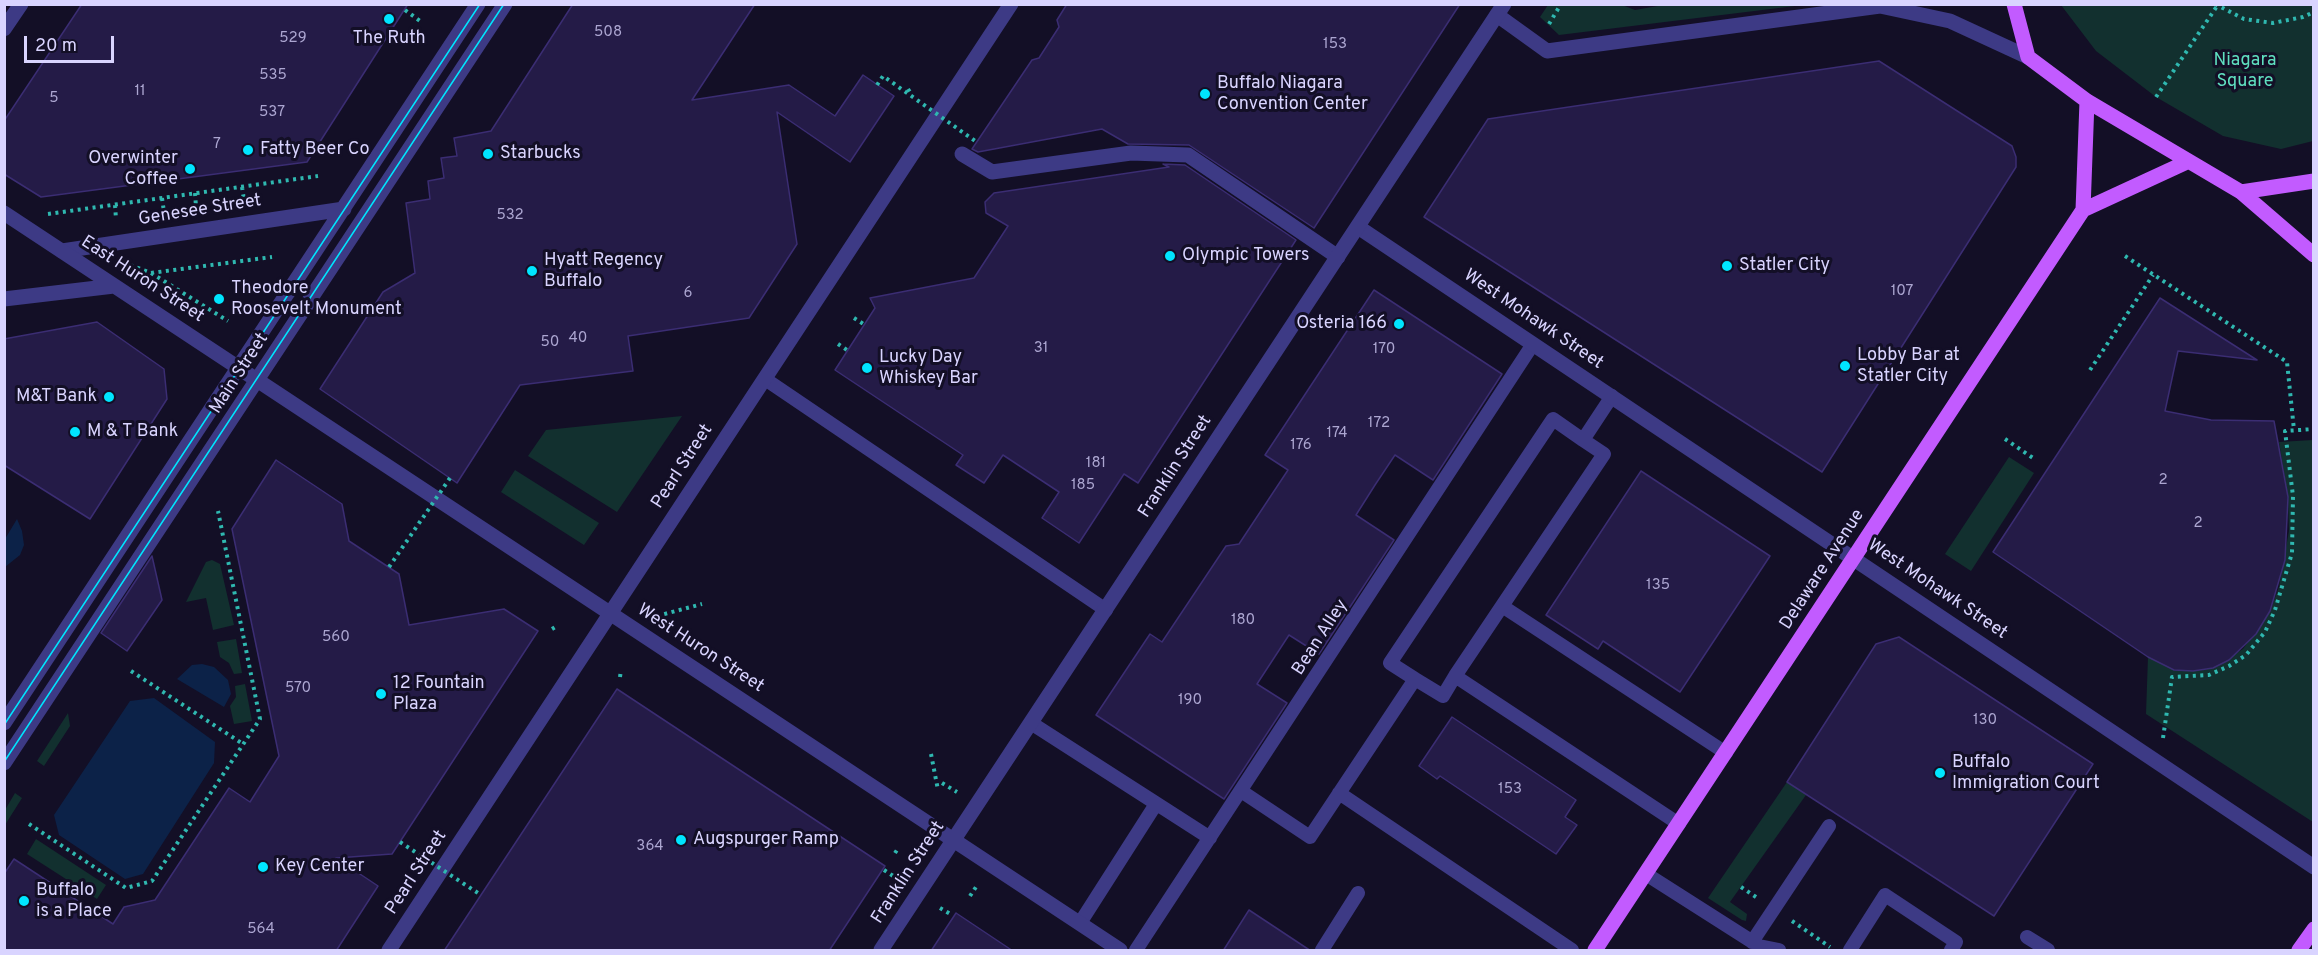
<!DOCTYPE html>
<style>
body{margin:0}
#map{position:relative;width:2318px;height:955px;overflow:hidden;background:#130f26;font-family:Overpass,sans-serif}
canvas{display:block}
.frame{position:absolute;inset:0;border:6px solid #d9d4ff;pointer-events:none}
.scale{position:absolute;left:24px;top:36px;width:90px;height:27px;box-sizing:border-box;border:3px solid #d9d4ff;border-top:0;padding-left:8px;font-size:18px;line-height:21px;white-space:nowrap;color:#d9d4ff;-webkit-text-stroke:4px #130f26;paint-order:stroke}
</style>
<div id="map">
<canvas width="2318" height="955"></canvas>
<div class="frame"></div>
<div class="scale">20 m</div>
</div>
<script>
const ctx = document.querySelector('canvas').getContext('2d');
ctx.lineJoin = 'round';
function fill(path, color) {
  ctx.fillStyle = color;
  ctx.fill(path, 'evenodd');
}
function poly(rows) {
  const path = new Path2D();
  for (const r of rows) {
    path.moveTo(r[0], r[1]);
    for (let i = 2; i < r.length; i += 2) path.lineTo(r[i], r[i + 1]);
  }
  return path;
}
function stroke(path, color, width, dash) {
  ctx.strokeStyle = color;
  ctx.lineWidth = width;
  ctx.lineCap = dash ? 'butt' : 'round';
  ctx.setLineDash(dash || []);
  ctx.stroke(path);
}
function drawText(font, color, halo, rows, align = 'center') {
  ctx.font = font + ' Overpass,sans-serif';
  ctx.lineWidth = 6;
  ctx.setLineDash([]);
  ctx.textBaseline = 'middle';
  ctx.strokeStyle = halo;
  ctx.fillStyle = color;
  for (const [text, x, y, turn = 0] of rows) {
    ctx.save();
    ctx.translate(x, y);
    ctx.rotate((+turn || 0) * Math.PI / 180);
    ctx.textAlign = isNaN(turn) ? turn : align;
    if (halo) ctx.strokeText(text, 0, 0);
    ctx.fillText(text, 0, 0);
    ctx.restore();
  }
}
const green = poly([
 [1548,5,1622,5,1635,10,1669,4,1803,5,1559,35,1540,17],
 [2061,5,2313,5,2313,141,2281,149,2223,136,2156,97,2096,51],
 [682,416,617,512,528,456,546,430],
 [2313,440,2313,822,2146,714,2148,657,2175,670,2193,671,2213,668,2243,649,2270,611,2279,587,2289,531,2288,497,2279,442],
 [2009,457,2034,473,1971,571,1945,554],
 [515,470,599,523,584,545,501,492],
 [212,560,220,564,234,625,213,630,206,598,186,602,206,562],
 [236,639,242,673,234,674,229,663,220,657,217,642],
 [245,684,252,721,234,724,230,706,236,697,235,686],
 [68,713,70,726,44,766,37,761],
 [1787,782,1806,795,1730,902,1747,914,1746,921,1742,920,1708,898],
 [15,793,22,798,5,825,5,810],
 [36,839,106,885,97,899,27,854]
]);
const water = poly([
 [17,519,22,531,24,545,20,555,5,567,5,539],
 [202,664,214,667,228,680,231,694,224,707,177,679,192,665],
 [154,698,215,742,214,763,143,874,125,879,59,835,54,815,130,701]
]);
const building = poly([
 [82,4,408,4,307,162,41,197,4,174,4,121,82,4],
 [573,4,755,4,692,100,789,85,835,116,863,75,894,96,850,162,777,112,797,244,749,318,628,336,633,371,520,385,457,483,320,389,383,292,415,273,406,203,430,199,428,181,444,178,441,158,457,156,454,138,491,131,573,4],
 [1067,4,1460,4,1314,228,1189,145,1128,144,1102,129,978,152,972,149,1032,60,1039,58,1059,27,1057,20,1067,4],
 [1879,61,2012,146,2016,157,2016,167,1822,472,1424,217,1488,119,1879,61],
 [1163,164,1185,165,1296,240,1138,483,1124,474,1079,543,1042,518,1059,492,1003,455,984,483,956,465,963,455,835,370,875,308,870,298,974,278,1008,226,986,213,985,202,994,193,1169,167,1163,164],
 [1374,290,1502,374,1433,480,1395,455,1375,485,1356,515,1394,540,1319,654,1289,635,1257,684,1287,703,1224,799,1096,715,1150,634,1162,642,1226,546,1239,544,1288,470,1265,455,1374,290],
 [2160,298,2257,360,2178,351,2165,411,2211,420,2274,421,2288,497,2285,560,2270,611,2256,634,2229,660,2213,668,2193,671,2174,670,2148,657,1993,552,2160,298],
 [97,322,164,369,167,399,90,519,4,465,4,339,97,322],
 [276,460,342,504,349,541,399,574,409,625,504,609,538,631,392,854,336,858,378,886,336,951,4,951,4,874,14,859,113,924,124,907,155,900,229,788,250,802,279,756,232,529,276,460],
 [1641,471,1770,556,1680,692,1603,641,1598,649,1546,615,1641,471],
 [152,556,162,600,127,651,101,633,152,556],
 [1899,637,2093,764,1994,916,1787,782,1876,644,1899,637],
 [617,689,885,866,829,951,444,951,617,689],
 [1452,717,1576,800,1565,817,1577,825,1556,854,1440,776,1437,779,1419,766,1452,717],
 [1249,910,1311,951,1223,951,1249,910],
 [956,913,1013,951,931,951,956,913]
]);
const path = poly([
 [2215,4,2244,19,2273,23,2303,17,2314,12],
 [405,10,420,21],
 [1549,24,1561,4],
 [908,89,912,95],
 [2156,97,2217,6],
 [242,187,244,200],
 [195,193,196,207],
 [162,198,164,212],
 [115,205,116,219],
 [48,214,318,176],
 [2125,256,2287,362,2294,430],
 [130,265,151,273,228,321],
 [151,273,272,257],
 [854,318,865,325],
 [838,344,847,350],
 [2090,370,2153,275],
 [2005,439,2036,460],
 [657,616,702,604],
 [552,629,557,626],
 [131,671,243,744],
 [620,677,621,670],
 [2163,738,2172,677,2209,675,2229,666,2246,655,2265,632,2275,610,2292,553,2293,496,2285,431,2314,429],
 [931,754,938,790],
 [942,783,957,792],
 [29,824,126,888,152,881,260,719,218,511],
 [895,853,899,847],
 [884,870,901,881],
 [1741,887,1756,897],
 [970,896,976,887],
 [940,908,952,915],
 [1792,921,1830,947]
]);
const service = poly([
 [765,379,1106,610],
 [1502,606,1604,454,1583,440],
 [1415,679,1443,696,1455,676],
 [1031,723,1210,838],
 [1241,791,1310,837,1415,679,1390,663,1553,419,1583,440,1612,396],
 [1339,793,1572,950],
 [1679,824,1455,676,1502,606,1726,753],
 [1646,874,1759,946,1779,950],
 [1080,923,1156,804],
 [2027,937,2048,950],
 [1752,942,1829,826],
 [1136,950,1533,344],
 [1322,950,1358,893],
 [1850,950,1885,895,1956,942,1951,950]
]);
const pedestrian = poly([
 [962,154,992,172,1131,153,1188,155,1338,257]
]);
const minor = poly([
 [1497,15,1547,51,1880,6,1950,21,2028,57],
 [1358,227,2314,867],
 [62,251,344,209],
 [4,723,478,4],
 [4,763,505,4]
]);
const tertiary = poly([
 [4,29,21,4],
 [4,213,1120,950],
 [4,299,114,286],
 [389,950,1011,4],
 [881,950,1504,4]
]);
const primary = poly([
 [2014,4,2028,57,2087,101,2241,192,2314,255],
 [2241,192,2314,181],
 [2083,210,2187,162],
 [1595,950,2083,210,2087,101],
 [2299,950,2314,929]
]);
const tram = poly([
 [4,725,480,4],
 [4,762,504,4]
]);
const pathBridge = poly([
 [877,85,883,76,978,143],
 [389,567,450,478],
 [400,842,481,895]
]);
const markers = [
 [389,19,6,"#00e5ff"],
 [1205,94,6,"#00e5ff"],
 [248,150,6,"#00e5ff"],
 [488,154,6,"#00e5ff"],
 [190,169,6,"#00e5ff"],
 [1170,256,6,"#00e5ff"],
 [1727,266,6,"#00e5ff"],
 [532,271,6,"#00e5ff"],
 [219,299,6,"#00e5ff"],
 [1399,324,6,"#00e5ff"],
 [1845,366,6,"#00e5ff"],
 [867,368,6,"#00e5ff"],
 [109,397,6,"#00e5ff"],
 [75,432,6,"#00e5ff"],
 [381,694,6,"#00e5ff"],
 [1940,773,6,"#00e5ff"],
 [681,840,6,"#00e5ff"],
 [263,867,6,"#00e5ff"],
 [24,901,6,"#00e5ff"]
];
const numberNames = [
 ["508",608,33],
 ["529",293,39],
 ["153",1335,45],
 ["535",273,76],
 ["11",140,92],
 ["5",54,99],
 ["537",272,113],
 ["7",217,145],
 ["532",510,216],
 ["107",1902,292],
 ["6",688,294],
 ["40",578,339],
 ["50",550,343],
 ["31",1041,349],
 ["170",1384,350],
 ["172",1379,424],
 ["174",1337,434],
 ["176",1301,446],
 ["181",1096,464],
 ["2",2163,481],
 ["185",1083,486],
 ["2",2198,524],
 ["135",1658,586],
 ["180",1243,621],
 ["560",336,638],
 ["570",298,689],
 ["190",1190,701],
 ["130",1985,721],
 ["153",1510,790],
 ["364",650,847],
 ["564",261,930]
];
const poiNames = [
 ["The Ruth",389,39,"center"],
 ["Buffalo Niagara",1217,84],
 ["Convention Center",1217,105],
 ["Fatty Beer Co",260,150],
 ["Starbucks",500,154],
 ["Overwinter",178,159,"right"],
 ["Coffee",178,180,"right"],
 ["Olympic Towers",1182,256],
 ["Hyatt Regency",544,261],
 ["Buffalo",544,282],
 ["Statler City",1739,266],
 ["Theodore",231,289],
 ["Roosevelt Monument",231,310],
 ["Osteria 166",1387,324,"right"],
 ["Lobby Bar at",1857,356],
 ["Statler City",1857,377],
 ["Lucky Day",879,358],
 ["Whiskey Bar",879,379],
 ["M&T Bank",97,397,"right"],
 ["M & T Bank",87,432],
 ["12 Fountain",393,684],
 ["Plaza",393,705],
 ["Buffalo",1952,763],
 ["Immigration Court",1952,784],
 ["Augspurger Ramp",693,840],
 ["Key Center",275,867],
 ["Buffalo",36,891],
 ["is a Place",36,912]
];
const parkNames = [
 ["Niagara",2245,61],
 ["Square",2245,82]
];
const streetNames = [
 ["Genesee Street",200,211,-9],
 ["East Huron Street",142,280,33],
 ["West Mohawk Street",1533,320,34],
 ["Main Street",240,374,-57],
 ["Pearl Street",683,467,-57],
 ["Franklin Street",1176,467,-57],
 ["Delaware Avenue",1823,570,-57],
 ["West Mohawk Street",1937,590,34],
 ["Bean Alley",1321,638,-57],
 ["West Huron Street",700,649,33],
 ["Pearl Street",417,873,-57],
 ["Franklin Street",909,873,-57]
];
fill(green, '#12302f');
fill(water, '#0c2248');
fill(building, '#241b47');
stroke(building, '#3b2d73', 1.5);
stroke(path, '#2fb8b0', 4, [3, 4.5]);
stroke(service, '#3d3a85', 14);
stroke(pedestrian, '#3d3a85', 15);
stroke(minor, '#3d3a85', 15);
stroke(tertiary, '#3d3a85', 15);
stroke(primary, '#c25bff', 15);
stroke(tram, '#00e5ff', 1.5);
stroke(pathBridge, '#2fb8b0', 4, [3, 4.5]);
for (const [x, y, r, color] of markers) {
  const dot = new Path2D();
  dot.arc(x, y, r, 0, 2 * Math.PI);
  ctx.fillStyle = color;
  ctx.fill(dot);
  stroke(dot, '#130f26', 2);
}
drawText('15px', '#aca6d1', null, numberNames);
drawText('18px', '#d9d4ff', '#130f26', poiNames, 'left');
drawText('18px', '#5fe0c0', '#130f26', parkNames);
drawText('18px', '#d9d4ff', '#130f26', streetNames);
</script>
